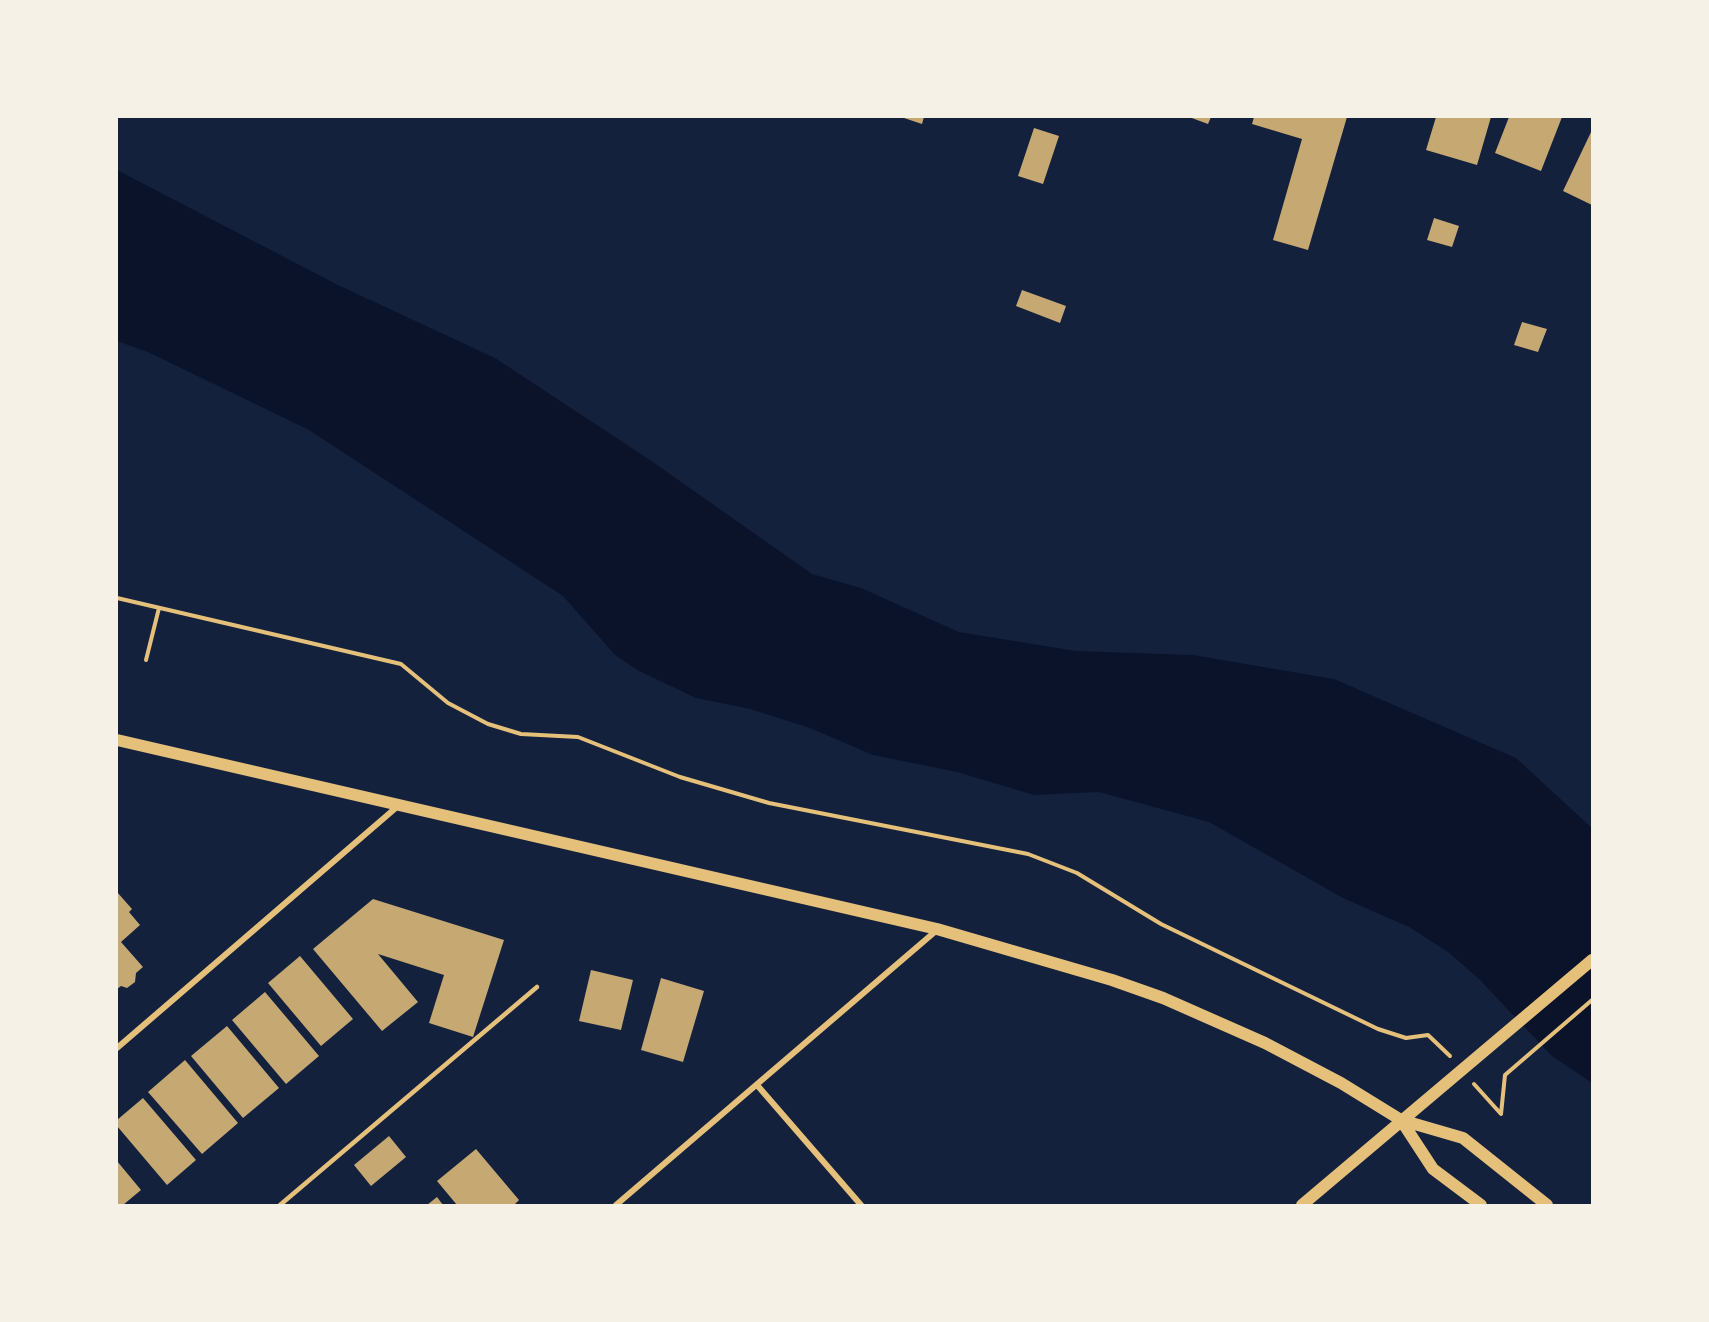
<!DOCTYPE html>
<style>
body{margin:0}
#map{position:relative;width:1709px;height:1322px;overflow:hidden;background:#14213d;font-family:Figtree,sans-serif}
canvas{display:block}
.frame{position:absolute;inset:0;border:118px solid #f6f1e7;pointer-events:none}
</style>
<div id="map">
<canvas width="1709" height="1322"></canvas>
<div class="frame"></div>
</div>
<script>
const ctx = document.querySelector('canvas').getContext('2d');
ctx.lineJoin = 'round';
function fill(path, color) {
  ctx.fillStyle = color;
  ctx.fill(path, 'evenodd');
}
function poly(rows) {
  const path = new Path2D();
  for (const r of rows) {
    path.moveTo(r[0], r[1]);
    for (let i = 2; i < r.length; i += 2) path.lineTo(r[i], r[i + 1]);
  }
  return path;
}
function stroke(path, color, width, dash) {
  ctx.strokeStyle = color;
  ctx.lineWidth = width;
  ctx.lineCap = dash ? 'butt' : 'round';
  ctx.setLineDash(dash || []);
  ctx.stroke(path);
}
const water = poly([
 [117,170,338,285,495,358,650,460,812,574,861,588,959,632,1076,651,1193,655,1334,679,1516,758,1592,828,1592,1083,1552,1056,1478,978,1448,952,1409,927,1343,898,1209,822,1099,792,1034,795,957,772,873,755,810,728,750,709,696,698,639,671,615,655,563,596,309,430,150,353,117,341]
]);
const building = poly([
 [901,117,924,117,922,124],
 [1189,117,1211,117,1208,124],
 [1254,117,1347,117,1308,250,1273,240,1302,139,1252,124],
 [1436,117,1491,117,1477,165,1426,150],
 [1509,117,1562,117,1541,171,1495,153],
 [1034,128,1059,136,1043,184,1018,176],
 [1592,130,1592,205,1563,191],
 [1434,218,1459,226,1452,247,1427,240],
 [1022,290,1066,306,1060,323,1016,306],
 [1522,322,1547,329,1538,352,1514,345],
 [117,892,132,909,129,912,140,925,121,942,143,967,136,973,135,982,127,988,121,986,117,989],
 [373,899,504,940,473,1037,429,1023,444,975,378,954,418,1002,382,1031,313,949],
 [300,956,353,1019,321,1046,268,983],
 [591,970,633,980,621,1030,579,1021],
 [661,978,704,991,683,1062,641,1050],
 [265,992,319,1056,286,1084,232,1020],
 [227,1026,279,1088,243,1118,191,1056],
 [185,1060,238,1123,202,1154,148,1092],
 [143,1098,196,1160,167,1185,117,1126,117,1120],
 [389,1136,406,1157,371,1186,354,1165],
 [476,1149,519,1200,514,1205,457,1205,437,1181],
 [117,1161,141,1190,123,1205,117,1205],
 [437,1197,443,1205,427,1205]
]);
const path = poly([
 [117,598,401,664,448,703,488,724,521,734,578,737,680,777,769,803,1028,854,1077,873,1161,924,1378,1029,1406,1038,1428,1035,1450,1056],
 [146,660,159,608],
 [1474,1084,1501,1114,1505,1075,1592,1000]
]);
const service = poly([
 [280,1205,537,987]
]);
const minor = poly([
 [117,1048,398,806],
 [757,1085,861,1205],
 [616,1205,937,930]
]);
const secondary = poly([
 [117,740,937,929,1112,980,1163,998,1265,1043,1341,1083,1401,1120,1463,1138,1547,1205],
 [1401,1120,1433,1169,1481,1205],
 [1302,1205,1592,960]
]);
fill(water, '#0b132b');
fill(building, '#c6a872');
stroke(path, '#e5c07b', 4);
stroke(service, '#e5c07b', 4.5);
stroke(minor, '#e5c07b', 6);
stroke(secondary, '#e5c07b', 12);
</script>
